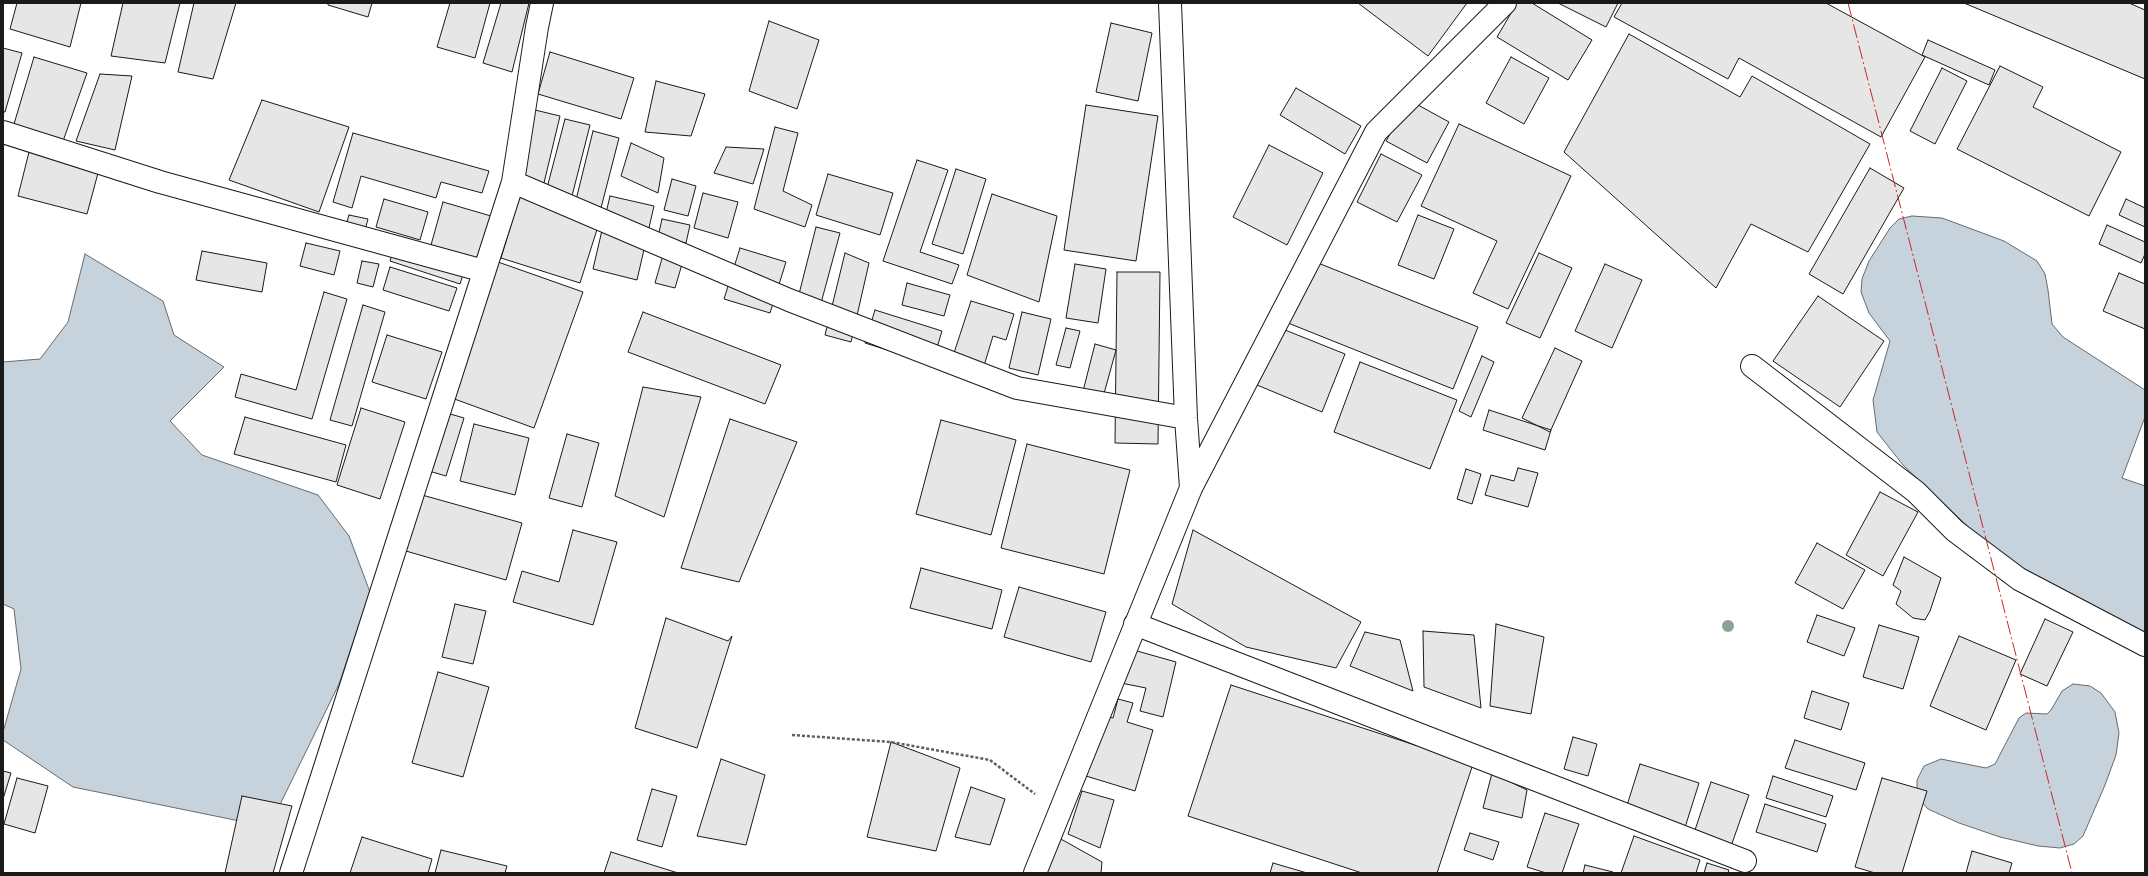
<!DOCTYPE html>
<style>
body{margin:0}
#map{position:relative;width:2148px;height:876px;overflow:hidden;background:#fff;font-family:Raleway,sans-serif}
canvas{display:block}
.frame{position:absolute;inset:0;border:4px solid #1a1a1a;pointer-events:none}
</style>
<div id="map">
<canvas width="2148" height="876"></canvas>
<div class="frame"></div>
</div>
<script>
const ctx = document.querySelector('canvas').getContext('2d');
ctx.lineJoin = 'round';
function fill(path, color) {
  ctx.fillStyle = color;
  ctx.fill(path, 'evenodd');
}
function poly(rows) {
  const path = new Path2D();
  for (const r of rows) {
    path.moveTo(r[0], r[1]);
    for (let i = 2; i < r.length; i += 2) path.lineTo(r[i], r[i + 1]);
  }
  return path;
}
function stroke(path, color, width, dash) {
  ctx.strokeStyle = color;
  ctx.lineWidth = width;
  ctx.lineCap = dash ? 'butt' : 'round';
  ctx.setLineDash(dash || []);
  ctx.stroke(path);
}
const water = poly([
 [1912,216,1942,218,2004,241,2037,261,2045,274,2048,290,2052,324,2063,337,2145,390,2145,417,2122,478,2145,486,2145,636,2023,569,1977,535,1903,465,1877,432,1873,400,1890,341,1869,313,1861,292,1862,279,1869,261,1890,228,1899,219,1912,216],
 [85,254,163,301,174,335,224,367,170,421,202,455,318,495,349,536,370,592,339,684,269,827,73,787,3,740,3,732,21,669,14,609,3,604,3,362,40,359,68,322,85,254],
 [2073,684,2090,686,2101,693,2115,712,2119,733,2116,755,2105,785,2083,836,2074,844,2060,848,2038,846,2000,837,1959,823,1928,809,1917,797,1917,780,1924,766,1941,759,1986,768,1995,764,2019,718,2026,713,2047,714,2051,710,2062,691,2073,684]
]);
const building = poly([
 [17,3,81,3,70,47,10,29,17,3],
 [123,3,180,3,165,63,111,56,123,3],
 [194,3,236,3,213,79,178,72,194,3],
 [328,3,372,3,368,17,328,5,328,3],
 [450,3,490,3,475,58,437,47,450,3],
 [501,3,529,3,512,72,483,63,501,3],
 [1358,3,1467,3,1428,56,1358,3],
 [1517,3,1532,3,1592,40,1568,80,1497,37,1517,3],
 [1558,3,1618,3,1606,27,1558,3],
 [1622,3,1826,3,1925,57,1881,137,1739,58,1728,79,1614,17,1622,3],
 [1964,3,2129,3,2145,10,2145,79,1964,3],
 [769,21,819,40,797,109,749,91,769,21],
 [1111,23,1152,33,1138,101,1096,92,1111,23],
 [1629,34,1740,97,1752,76,1870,144,1808,252,1751,224,1716,288,1564,152,1629,34],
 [1928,40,1995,70,1989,85,1922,55,1928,40],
 [3,48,22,53,5,112,3,112,3,48],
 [550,52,634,78,621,119,538,94,550,52],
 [34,57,87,73,62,144,11,134,34,57],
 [1511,57,1549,78,1524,124,1486,103,1511,57],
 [2000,66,2043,87,2033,107,2121,152,2089,216,1957,149,2000,66],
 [1942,68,1967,81,1935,144,1910,131,1942,68],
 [100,74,132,76,115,150,76,141,100,74],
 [656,81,705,94,691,136,645,132,656,81],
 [1296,88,1361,126,1345,154,1280,115,1296,88],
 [262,100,349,127,319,212,229,180,262,100],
 [1409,100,1449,122,1427,163,1386,141,1409,100],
 [1086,105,1158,116,1136,261,1064,250,1086,105],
 [535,110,560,116,543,187,517,179,535,110],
 [565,119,590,125,572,196,547,188,565,119],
 [1459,124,1571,176,1508,309,1473,293,1497,241,1421,206,1459,124],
 [775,127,798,133,783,191,812,205,805,227,754,209,775,127],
 [593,131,619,138,601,208,576,200,593,131],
 [353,133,489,171,482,193,441,182,436,198,361,176,352,208,333,202,353,133],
 [631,143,664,158,658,193,621,176,631,143],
 [31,144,101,162,87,214,18,196,31,144],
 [1269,145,1323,173,1287,245,1233,217,1269,145],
 [726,147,764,149,753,184,714,173,726,147],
 [1381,154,1422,175,1397,222,1357,202,1381,154],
 [917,160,948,170,920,252,959,265,952,284,883,261,917,160],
 [1870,168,1904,188,1843,294,1809,274,1870,168],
 [956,169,986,179,963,254,932,244,956,169],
 [828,174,893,193,880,235,816,215,828,174],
 [672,179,696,186,688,216,664,210,672,179],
 [703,193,738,202,728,238,694,228,703,193],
 [992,194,1057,216,1039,302,967,275,992,194],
 [520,195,600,220,580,283,501,258,520,195],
 [610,196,654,206,637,280,593,269,610,196],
 [384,199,428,212,420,240,376,227,384,199],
 [2126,199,2145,208,2145,227,2119,215,2126,199],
 [443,202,491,216,479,259,431,245,443,202],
 [349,215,368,219,365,230,346,225,349,215],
 [1418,215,1454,229,1434,279,1398,265,1418,215],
 [662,219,690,225,686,243,658,237,662,219],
 [2107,225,2145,242,2145,254,2141,263,2099,244,2107,225],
 [816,227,840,233,821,303,798,298,816,227],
 [396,242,466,265,460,284,390,261,396,242],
 [306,243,340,251,334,275,300,266,306,243],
 [665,248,685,254,675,288,655,283,665,248],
 [740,248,786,262,770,313,724,299,740,248],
 [202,251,267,263,262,292,196,280,202,251],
 [845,253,869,263,851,342,825,335,845,253],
 [1539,253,1572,268,1540,338,1506,323,1539,253],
 [362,261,379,264,373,287,357,283,362,261],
 [1313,261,1478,327,1453,389,1288,323,1313,261],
 [498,262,583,292,534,428,449,397,498,262],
 [1075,264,1106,269,1098,323,1066,318,1075,264],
 [1605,264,1642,280,1612,348,1575,331,1605,264],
 [390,267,457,288,449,311,383,290,390,267],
 [1117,272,1160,272,1158,444,1115,443,1117,272],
 [2119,273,2145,284,2145,329,2103,311,2119,273],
 [907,283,950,295,944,316,902,305,907,283],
 [324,292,347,299,312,419,235,397,241,374,296,390,324,292],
 [1818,296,1884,341,1840,407,1773,361,1818,296],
 [971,301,1014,314,1006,340,993,336,983,369,952,359,971,301],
 [363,305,385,312,352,426,330,420,363,305],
 [875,310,942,331,932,364,865,343,875,310],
 [643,312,781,365,765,404,628,352,643,312],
 [1022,312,1051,319,1038,375,1009,368,1022,312],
 [1066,328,1080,331,1070,368,1056,365,1066,328],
 [1280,328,1345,354,1322,412,1257,385,1280,328],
 [387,335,442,352,426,399,372,382,387,335],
 [1095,344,1116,350,1100,408,1080,403,1095,344],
 [1555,348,1582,361,1550,432,1522,418,1555,348],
 [1482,356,1494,362,1471,417,1459,411,1482,356],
 [1360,362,1457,400,1430,469,1334,432,1360,362],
 [643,387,701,397,664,517,615,496,643,387],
 [361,408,405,422,380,499,337,485,361,408],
 [1489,410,1551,430,1545,450,1483,430,1489,410],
 [440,411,464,418,446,476,422,469,440,411],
 [245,417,346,445,336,482,234,454,245,417],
 [730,419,797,442,739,582,681,568,730,419],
 [941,420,1016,440,991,535,916,514,941,420],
 [474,424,529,438,515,495,460,481,474,424],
 [567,434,599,443,582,507,549,498,567,434],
 [1027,444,1130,470,1104,574,1001,548,1027,444],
 [1518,468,1538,473,1528,507,1485,495,1491,475,1514,481,1518,468],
 [1466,469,1481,474,1472,504,1457,499,1466,469],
 [1880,492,1918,512,1883,576,1846,555,1880,492],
 [415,493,522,523,506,580,399,549,415,493],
 [573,530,617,542,593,625,513,602,522,571,559,582,573,530],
 [1193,530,1361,622,1336,668,1246,647,1172,604,1193,530],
 [1817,543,1865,570,1843,609,1795,583,1817,543],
 [1904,557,1941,578,1930,611,1925,620,1913,618,1896,604,1901,591,1893,585,1904,557],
 [921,568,1002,590,992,629,910,608,921,568],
 [1019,587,1106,612,1091,662,1004,637,1019,587],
 [455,604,486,611,473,664,442,657,455,604],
 [1817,615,1855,628,1844,656,1807,642,1817,615],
 [666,618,728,641,732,636,697,748,635,728,666,618],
 [2045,619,2073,632,2047,686,2020,674,2045,619],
 [1496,624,1544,637,1531,714,1490,706,1496,624],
 [1879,625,1919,637,1903,689,1863,677,1879,625],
 [1423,631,1474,635,1481,708,1424,687,1423,631],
 [1365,632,1400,640,1413,691,1350,666,1365,632],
 [1959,636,2016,660,1986,730,1930,706,1959,636],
 [1130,649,1176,662,1163,717,1140,711,1146,688,1121,683,1130,649],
 [438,672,489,687,463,777,412,763,438,672],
 [1231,685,1473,764,1437,873,1362,873,1188,816,1231,685],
 [1812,691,1849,703,1841,730,1804,718,1812,691],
 [1118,699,1133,703,1127,722,1153,730,1135,791,1086,776,1104,716,1113,718,1118,699],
 [1573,737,1597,744,1588,776,1564,769,1573,737],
 [1795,740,1865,763,1856,790,1785,768,1795,740],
 [891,742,960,768,936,851,867,837,891,742],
 [721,759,765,775,746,845,697,836,721,759],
 [1640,764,1699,783,1682,837,1623,818,1640,764],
 [3,771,11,773,3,799,3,771],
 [1492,773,1527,790,1522,818,1483,808,1492,773],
 [1773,776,1833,796,1826,817,1766,798,1773,776],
 [17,778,48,786,35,833,4,824,17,778],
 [1882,778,1927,791,1902,873,1875,873,1855,867,1882,778],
 [1711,782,1749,795,1729,852,1692,839,1711,782],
 [971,787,1005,799,990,845,955,837,971,787],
 [652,789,677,796,662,847,637,840,652,789],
 [1082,791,1114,800,1100,848,1068,834,1082,791],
 [242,796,292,806,273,873,225,873,242,796],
 [1765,804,1826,824,1817,852,1756,832,1765,804],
 [1545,813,1579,824,1562,873,1546,873,1527,867,1545,813],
 [1470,833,1499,842,1493,860,1464,850,1470,833],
 [1634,836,1700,860,1696,873,1621,873,1634,836],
 [362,837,432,859,428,873,350,873,362,837],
 [1059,838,1102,862,1101,873,1044,873,1059,838],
 [441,850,507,866,505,873,435,873,441,850],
 [1972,851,2012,863,2009,873,1966,873,1972,851],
 [611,852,678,873,604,873,611,852],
 [1273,863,1307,873,1270,873,1273,863],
 [1707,863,1729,870,1728,873,1704,873,1707,863],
 [1585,865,1613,872,1613,873,1583,873,1585,865]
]);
const path = poly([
 [792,735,891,742,990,760,1035,794]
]);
const minor = poly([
 [1170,3,1186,418,1191,488],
 [3,132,160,182,484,271],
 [513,182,537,27,542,3],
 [1752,366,1916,492,1955,531,2019,579,2145,645],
 [1135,624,1745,861],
 [291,873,513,182,789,300,1017,388,1186,418],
 [1035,873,1191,488,1376,132,1505,3]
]);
const power = poly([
 [1848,3,2072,873]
]);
const trees = [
 [1728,626]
];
fill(water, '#c6d2dc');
stroke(water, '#6a6a6a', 1);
fill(building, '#e6e6e6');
stroke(building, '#1a1a1a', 1);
stroke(minor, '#1a1a1a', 24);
stroke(path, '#5f5f5f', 2.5, [3, 2]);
stroke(minor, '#fff', 22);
stroke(power, '#c62828', 1, [14, 3, 2, 3]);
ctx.fillStyle = '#8aa48f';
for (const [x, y] of trees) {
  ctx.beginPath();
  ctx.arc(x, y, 6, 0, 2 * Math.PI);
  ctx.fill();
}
</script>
